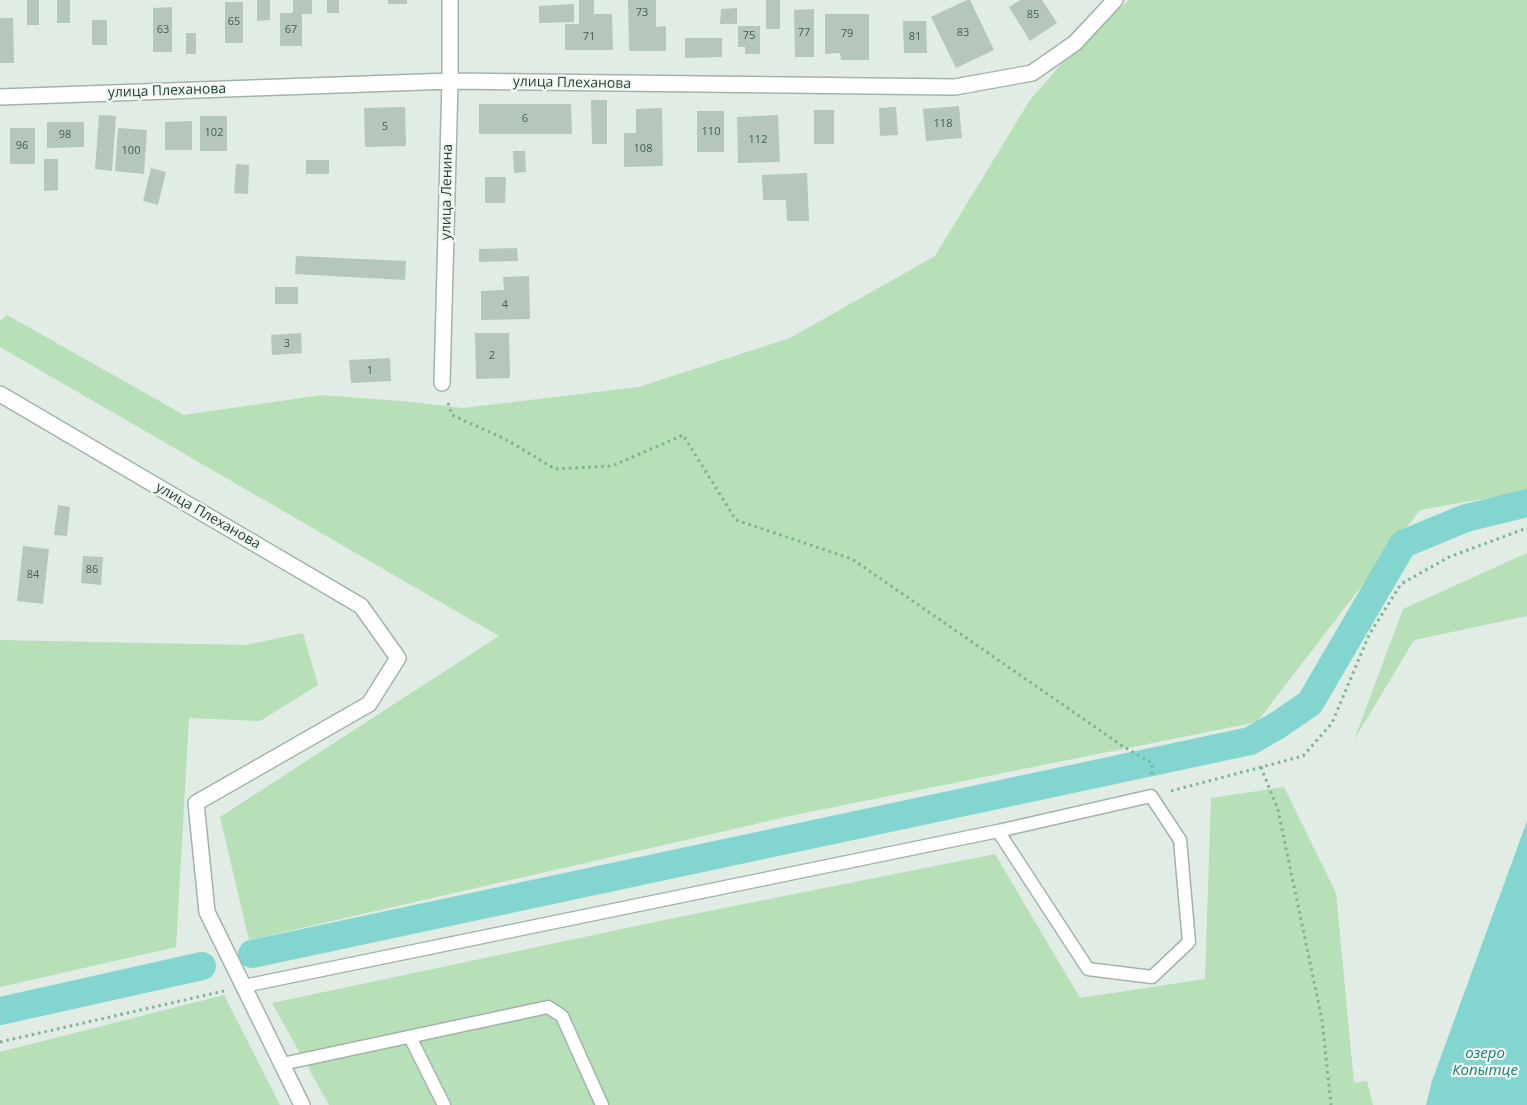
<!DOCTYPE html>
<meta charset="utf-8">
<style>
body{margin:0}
canvas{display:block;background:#e0ece4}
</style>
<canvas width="1527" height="1105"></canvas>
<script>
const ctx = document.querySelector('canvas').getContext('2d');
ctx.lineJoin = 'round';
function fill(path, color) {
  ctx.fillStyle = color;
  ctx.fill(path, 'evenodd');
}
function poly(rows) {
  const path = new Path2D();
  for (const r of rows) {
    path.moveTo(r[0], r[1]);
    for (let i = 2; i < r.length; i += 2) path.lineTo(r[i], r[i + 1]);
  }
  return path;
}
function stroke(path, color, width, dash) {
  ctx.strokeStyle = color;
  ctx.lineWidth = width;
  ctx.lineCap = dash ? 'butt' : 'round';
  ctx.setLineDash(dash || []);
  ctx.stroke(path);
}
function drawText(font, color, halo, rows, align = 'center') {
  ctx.font = font + ' "Open Sans",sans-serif';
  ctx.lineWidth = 4.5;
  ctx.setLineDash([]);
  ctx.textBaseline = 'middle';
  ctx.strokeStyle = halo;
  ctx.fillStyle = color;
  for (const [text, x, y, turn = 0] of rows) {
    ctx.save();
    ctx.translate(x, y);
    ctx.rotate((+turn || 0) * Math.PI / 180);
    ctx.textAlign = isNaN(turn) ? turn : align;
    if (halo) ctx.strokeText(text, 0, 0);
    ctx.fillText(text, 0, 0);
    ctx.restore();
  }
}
const green = poly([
 [1129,0,1527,0,1527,491,1420,510,1257,722,799,814,249,940,220,817,499,636,0,347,0,321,7,315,184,415,322,395,412,402,463,408,639,387,790,338,935,256,1030,100,1063,62],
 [1527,553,1527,616,1414,640,1354,740,1403,609],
 [303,633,318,685,260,721,189,718,176,947,0,987,0,640,245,645],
 [1284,787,1336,893,1354,1083,1367,1081,1373,1105,329,1105,272,1003,674,918,995,854,1080,998,1205,979,1211,798],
 [224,995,280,1105,0,1105,0,1052]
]);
const water = poly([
 [1527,821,1527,1105,1426,1105,1432,1081]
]);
const canal = poly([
 [252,954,1250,741,1278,725,1310,703,1403,544,1466,518,1527,503],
 [0,1011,202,966]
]);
const building = poly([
 [27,0,39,0,39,25,27,25],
 [57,0,70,0,70,23,57,23],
 [257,0,270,0,270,20,257,21],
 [293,0,312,0,312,14,302,14,302,46,280,46,280,13,293,13],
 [327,0,339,0,339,13,327,13],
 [388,0,407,0,407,4,388,4],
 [579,0,594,0,594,14,612,14,613,50,565,50,565,24,579,24],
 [628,0,656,0,656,27,666,26,666,51,629,51],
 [766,0,780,0,780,29,766,29],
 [967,0,970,0,994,50,956,68,931,17],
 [1020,0,1042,0,1057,23,1030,41,1009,7],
 [225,2,243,2,243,43,225,43],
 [574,4,574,22,539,23,539,6],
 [172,7,172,52,153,52,153,8],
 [737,8,737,24,720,24,721,9],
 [814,9,814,57,795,57,794,10],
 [825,14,869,14,869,60,841,60,840,53,825,54],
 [0,18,13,18,14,63,0,63],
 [92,20,107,20,107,45,92,45],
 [903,21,926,21,927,53,904,53],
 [738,26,760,26,760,54,745,54,745,47,738,47],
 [186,33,196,33,196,54,186,54],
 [685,38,722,38,722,57,685,58],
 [591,100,607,100,607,144,592,144],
 [479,104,571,104,572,134,479,134],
 [959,106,962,138,926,141,923,109],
 [405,107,406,146,365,147,364,108],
 [896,107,898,135,880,136,879,108],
 [662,108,663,166,624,167,624,133,636,133,636,109],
 [814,110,834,110,834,144,814,144],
 [697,111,724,111,724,152,697,152],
 [99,115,116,116,112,171,95,169],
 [778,115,780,162,738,163,737,117],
 [200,116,227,116,227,151,200,151],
 [192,121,192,150,165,150,165,122],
 [47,122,84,122,84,147,47,148],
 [10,128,35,128,35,164,10,164],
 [118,128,147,130,144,174,115,171],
 [513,151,525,151,526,172,514,173],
 [44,159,58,159,58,190,44,191],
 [306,160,329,160,329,174,306,174],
 [236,164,249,165,248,194,234,193],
 [151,168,166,172,158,205,143,201],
 [807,173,809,221,787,221,786,200,763,200,762,175],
 [485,177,506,177,505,203,485,203],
 [517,248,518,261,479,262,479,249],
 [296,256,406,261,405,280,295,274],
 [529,276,530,319,481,320,481,291,504,290,503,277],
 [275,287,298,287,298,304,275,304],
 [301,333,302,353,272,355,271,335],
 [475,333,509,333,510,378,476,379],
 [390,358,391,381,351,383,349,360],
 [58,505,70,507,67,536,54,535],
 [23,546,49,549,43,604,17,601],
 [83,556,103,557,101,585,81,583]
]);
const path = poly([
 [448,403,452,415,507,440,555,469,612,466,683,435,736,520,852,559,1124,747,1152,763,1152,778],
 [1261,767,1278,810,1322,1020,1331,1105],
 [1171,791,1303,756,1332,723,1369,635,1401,584,1449,557,1527,528],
 [0,1042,224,991]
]);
const service = poly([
 [244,986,998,831,1151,796,1180,840,1189,942,1152,977,1088,969,998,831],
 [410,1037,444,1105],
 [282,1064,548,1007,562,1016,602,1105]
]);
const minor = poly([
 [0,97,450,81,955,87,1032,73,1075,43,1115,0],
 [442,383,450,81,450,0],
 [0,394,361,606,398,658,369,704,196,803,207,912,302,1105]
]);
const numberNames = [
 ["73",642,13],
 ["85",1033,15],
 ["65",234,22],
 ["63",163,30],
 ["67",291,30],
 ["77",804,33],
 ["83",963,33],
 ["79",847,34],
 ["75",749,36],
 ["71",589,37],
 ["81",915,37],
 ["6",525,119],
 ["118",943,124],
 ["5",385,127],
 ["110",711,132],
 ["102",214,133],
 ["98",65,135],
 ["112",758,140],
 ["96",22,146],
 ["108",643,149],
 ["100",131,151],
 ["4",505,305],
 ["3",287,344],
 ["2",492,356],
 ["1",370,371],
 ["86",92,570],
 ["84",33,575]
];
const streetNames = [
 ["улица Плеханова",572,83,1],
 ["улица Плеханова",167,91,-2],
 ["улица Ленина",447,192,-89],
 ["улица Плеханова",208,516,30]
];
const waterNames = [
 ["озеро",1485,1054],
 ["Копытце",1485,1071]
];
fill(green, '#b7dfb8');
fill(water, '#83d5cf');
stroke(canal, '#83d5cf', 28);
fill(building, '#b5c7bc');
stroke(service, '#a2b4aa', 15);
stroke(minor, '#a2b4aa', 18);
stroke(path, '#7eb296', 3, [2.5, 4]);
stroke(service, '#fff', 12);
stroke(minor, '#fff', 15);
drawText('11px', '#446052', null, numberNames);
drawText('14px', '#1f3e2e', '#f1f8f3', streetNames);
drawText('italic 15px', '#157e77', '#f1f8f3', waterNames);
</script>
